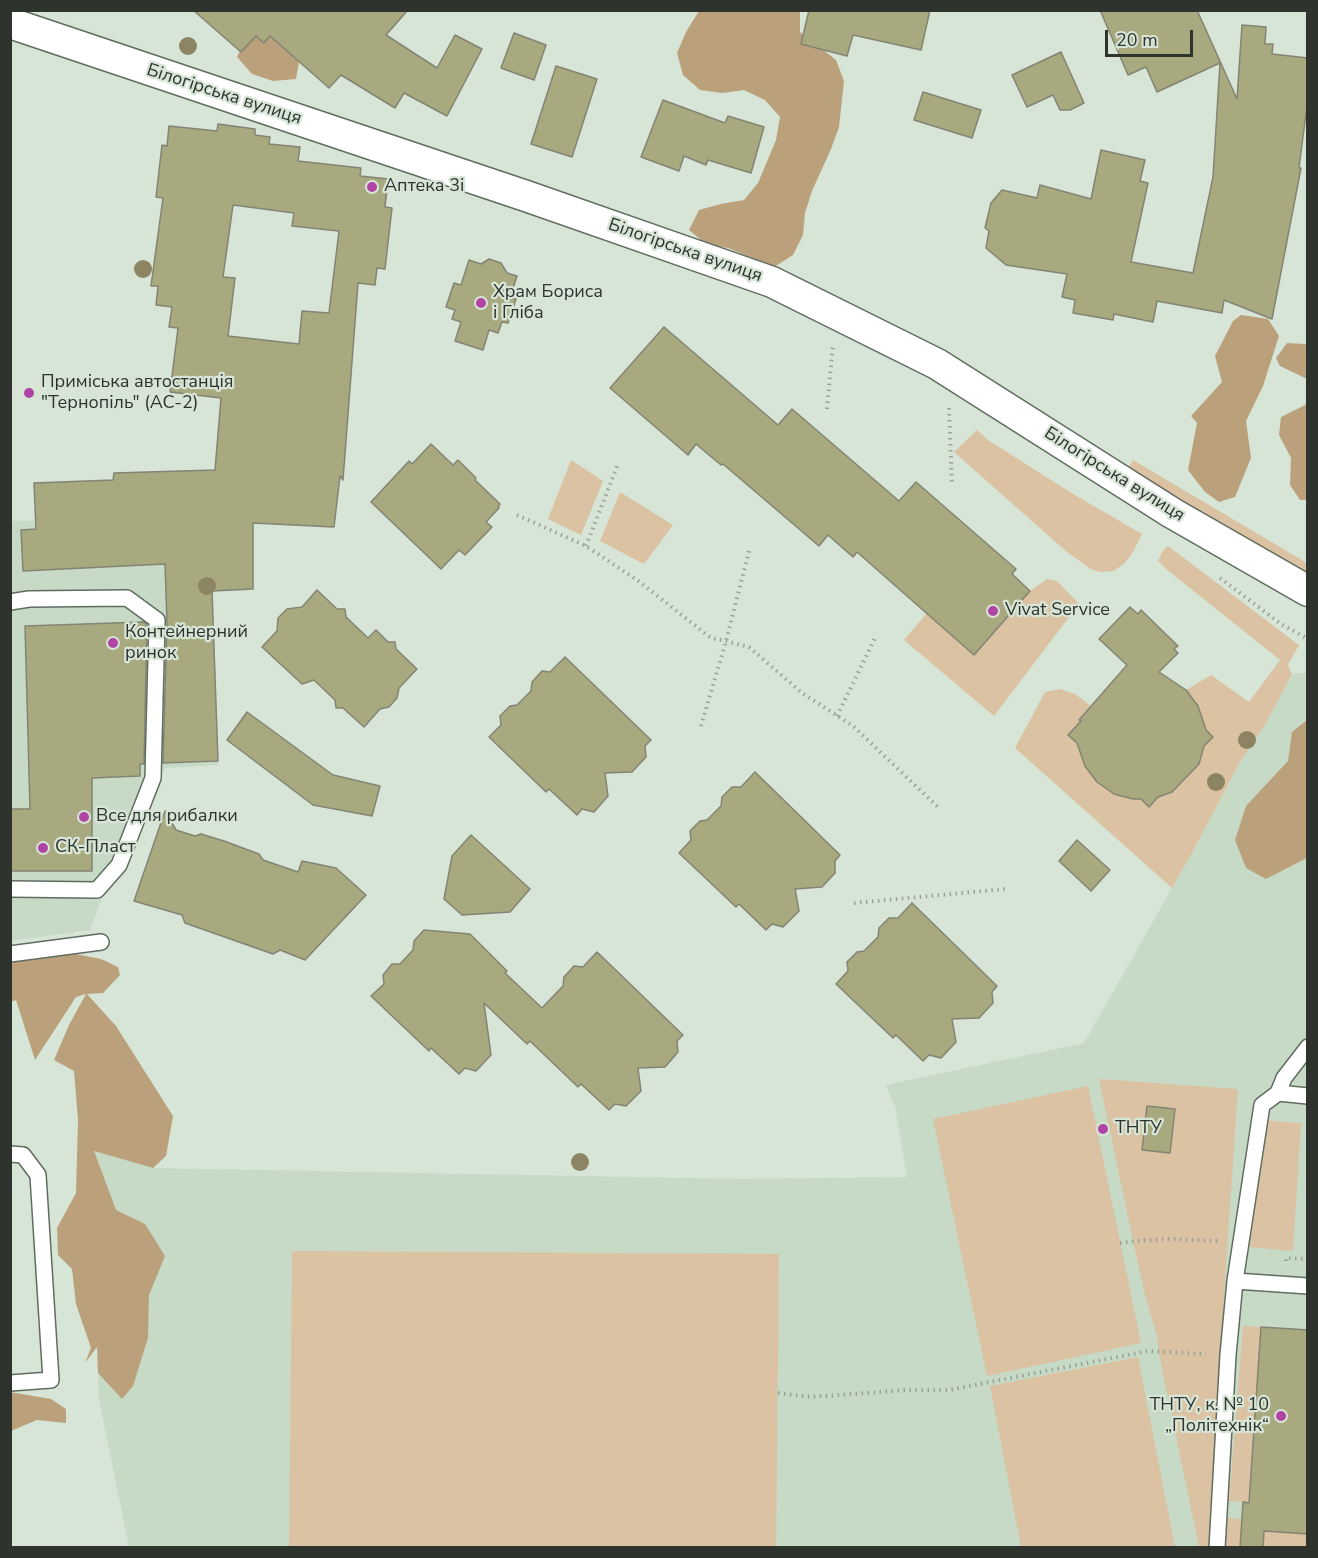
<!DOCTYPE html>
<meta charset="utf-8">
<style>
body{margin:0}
#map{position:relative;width:1318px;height:1558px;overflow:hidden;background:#d7e5d6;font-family:"Nunito Sans",sans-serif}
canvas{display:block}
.frame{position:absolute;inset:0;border:12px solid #2e332e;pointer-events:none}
.scale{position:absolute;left:1105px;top:30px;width:88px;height:27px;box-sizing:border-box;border:3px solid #2e332e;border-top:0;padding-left:8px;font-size:18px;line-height:21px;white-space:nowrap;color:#2e332e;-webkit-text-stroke:4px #d7e5d6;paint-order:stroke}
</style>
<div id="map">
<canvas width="1318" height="1558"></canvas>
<div class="frame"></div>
<div class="scale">20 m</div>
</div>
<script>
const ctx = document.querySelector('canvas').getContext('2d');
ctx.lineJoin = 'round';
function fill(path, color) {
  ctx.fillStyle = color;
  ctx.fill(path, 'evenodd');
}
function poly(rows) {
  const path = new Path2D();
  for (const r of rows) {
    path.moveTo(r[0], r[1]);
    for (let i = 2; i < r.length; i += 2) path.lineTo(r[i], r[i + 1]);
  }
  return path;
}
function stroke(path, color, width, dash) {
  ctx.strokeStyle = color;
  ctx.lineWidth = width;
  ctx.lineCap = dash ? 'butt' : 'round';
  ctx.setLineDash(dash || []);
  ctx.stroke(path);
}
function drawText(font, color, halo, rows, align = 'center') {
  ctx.font = font + ' "Nunito Sans",sans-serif';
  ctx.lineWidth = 4.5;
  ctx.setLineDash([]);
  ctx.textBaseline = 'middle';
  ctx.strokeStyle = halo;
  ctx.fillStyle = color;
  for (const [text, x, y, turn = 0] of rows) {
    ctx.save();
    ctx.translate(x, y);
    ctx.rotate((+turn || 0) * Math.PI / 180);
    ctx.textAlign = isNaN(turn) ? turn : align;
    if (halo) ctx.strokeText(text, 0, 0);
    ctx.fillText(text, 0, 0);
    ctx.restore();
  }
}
const built = poly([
 [211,516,218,765,166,768,141,797,90,930,11,941,10,521],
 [1307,673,1307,1547,129,1547,99,1400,94,1151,153,1168,743,1179,907,1177,895,1107,886,1085,1084,1043,1192,853,1240,762,1266,723,1292,674]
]);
const green = poly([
 [977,430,988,440,1073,494,1142,534,1133,552,1124,564,1113,571,1102,572,1092,570,1067,552,954,452],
 [571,460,603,481,581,535,548,519],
 [1133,460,1307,563,1307,578,1128,469],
 [620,492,673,525,644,564,600,541],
 [1168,546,1299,645,1288,665,1292,674,1282,693,1266,723,1240,762,1192,853,1172,888,1015,748,1045,692,1060,689,1075,694,1091,706,1079,719,1081,721,1068,735,1079,744,1114,794,1133,799,1141,799,1149,806,1158,797,1172,792,1199,764,1204,746,1213,737,1204,729,1186,690,1211,675,1249,702,1280,660,1166,569,1158,561,1162,552],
 [1047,579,1057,581,1079,604,994,716,904,640,927,613,974,655,1030,591],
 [1099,1079,1238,1089,1224,1295,1213,1547,1199,1547,1159,1354,1157,1337,1145,1295,1135,1250],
 [1088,1086,1141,1343,987,1376,933,1119],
 [1259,1120,1301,1123,1293,1251,1248,1247],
 [292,1251,779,1254,776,1547,289,1547],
 [1243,1326,1261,1327,1249,1502,1229,1501],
 [1138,1357,1175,1547,1021,1547,990,1386],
 [1228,1518,1242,1519,1240,1547,1225,1547],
 [1264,1531,1307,1534,1307,1547,1263,1548]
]);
const forest = poly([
 [800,10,800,32,836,60,844,81,839,127,831,149,812,191,805,213,803,235,793,255,774,267,728,248,706,244,689,230,699,210,721,204,744,200,758,183,776,140,780,117,765,100,744,90,722,93,700,90,683,75,677,53,686,32,699,11],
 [266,23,299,62,296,79,273,81,252,74,237,57,247,37],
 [1241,315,1268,319,1279,336,1263,386,1246,421,1251,458,1235,497,1219,502,1205,492,1188,470,1197,423,1191,416,1222,382,1215,356,1233,321],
 [1287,343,1305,344,1307,346,1307,379,1280,366,1276,358],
 [1307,401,1307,500,1300,500,1290,485,1291,458,1279,435,1281,417,1305,405],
 [1307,720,1307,858,1266,879,1246,868,1235,840,1246,806,1288,761,1292,732],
 [76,954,101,959,118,967,120,975,103,993,87,994,116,1026,173,1116,166,1156,153,1168,94,1151,116,1210,145,1224,165,1256,149,1295,148,1338,133,1386,122,1399,98,1373,97,1347,85,1363,91,1348,76,1304,72,1269,58,1255,57,1228,76,1193,78,1120,74,1071,54,1060,69,1025,86,994,76,997,35,1060,16,1000,11,1002,11,959],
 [10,1392,51,1399,66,1409,66,1423,37,1420,11,1431]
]);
const building = poly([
 [193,10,408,10,386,35,437,68,455,35,482,49,447,116,404,93,395,108,341,75,329,88,270,36,264,43,256,36,241,52,193,10],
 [809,10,930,10,921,50,853,35,847,56,801,44,809,10],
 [1100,10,1197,10,1237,99,1242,25,1266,27,1265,44,1273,44,1272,54,1308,58,1308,98,1299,168,1301,168,1272,319,1224,300,1222,313,1157,301,1153,322,1114,314,1113,320,1073,313,1075,300,1062,297,1067,274,1006,265,986,248,989,231,985,228,991,203,1002,190,1037,198,1040,185,1091,199,1101,150,1145,160,1140,181,1148,183,1131,262,1193,273,1213,177,1220,63,1157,92,1146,67,1128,75,1100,10],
 [514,33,546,45,534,80,501,68,514,33],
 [1061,52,1084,103,1070,110,1060,110,1053,95,1027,107,1012,75,1061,52],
 [556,66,597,79,572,157,531,144,556,66],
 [923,92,981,110,972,138,914,120,923,92],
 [663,100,725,123,728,116,764,127,751,173,708,160,706,165,684,156,679,171,641,157,663,100],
 [218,124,255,129,255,135,270,137,269,144,300,147,298,161,361,168,360,176,388,179,385,207,392,208,385,269,377,268,375,285,358,283,343,480,340,476,334,527,253,523,253,589,212,591,218,761,163,763,167,622,165,564,23,571,21,530,36,529,34,483,113,480,114,473,215,470,221,398,170,392,178,328,169,327,172,307,156,305,158,286,151,286,163,198,156,197,162,145,167,146,169,126,217,131,218,124],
 [233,205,294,213,292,226,339,231,329,313,302,311,299,344,228,336,235,278,223,277,233,205],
 [489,259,501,263,507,273,517,276,510,298,516,299,508,323,502,322,498,333,489,330,483,350,455,341,461,322,452,319,455,310,446,307,454,283,461,285,469,260,481,264,489,259],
 [664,327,778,425,792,409,899,501,916,482,1016,569,1012,574,1030,591,974,655,857,552,853,557,828,535,819,546,723,464,721,465,696,444,688,455,610,388,664,327],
 [431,444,453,465,458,460,476,478,475,480,500,504,498,507,499,508,486,522,492,527,465,555,459,550,441,569,371,502,409,461,412,464,431,444],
 [317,590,337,609,345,609,346,617,368,638,376,630,388,642,395,642,396,649,417,669,399,688,397,698,389,707,380,709,364,727,343,708,336,708,335,700,314,680,302,684,262,647,277,631,278,618,287,609,302,607,317,590],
 [1130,607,1138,614,1141,610,1178,646,1174,649,1178,653,1159,672,1186,690,1198,706,1206,730,1213,737,1204,746,1199,764,1172,792,1158,797,1149,807,1141,799,1133,799,1114,794,1097,782,1085,766,1077,743,1068,735,1081,721,1079,720,1127,665,1099,639,1130,607],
 [144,622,147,625,144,764,140,764,140,776,92,778,92,871,10,871,10,809,30,809,25,626,144,622],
 [565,657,651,740,645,746,646,757,632,772,605,773,608,796,594,812,582,809,577,815,549,789,546,792,489,737,501,725,500,716,510,706,517,705,531,691,532,682,542,671,550,672,565,657],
 [247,712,333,775,380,786,372,816,313,805,227,740,247,712],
 [755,772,840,855,835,861,835,873,822,887,795,889,799,911,783,927,772,924,766,930,739,904,736,907,679,853,691,840,690,831,700,821,707,820,721,806,722,797,732,787,741,787,755,772],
 [165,811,176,830,195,836,201,834,224,841,259,854,263,860,298,872,302,861,336,868,366,895,305,960,280,950,273,954,185,923,182,915,134,901,165,811],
 [471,835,530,889,510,912,462,915,444,899,452,856,471,835],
 [1077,840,1110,870,1091,891,1059,861,1077,840],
 [912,903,997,986,992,992,993,1003,979,1018,952,1019,956,1042,941,1058,929,1055,923,1061,896,1035,893,1038,836,984,848,971,847,962,857,952,864,951,878,937,879,928,889,918,898,918,912,903],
 [424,930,470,934,507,971,505,973,542,1008,563,986,564,977,574,966,583,967,597,952,683,1035,677,1041,678,1052,665,1067,638,1068,641,1091,626,1106,615,1104,609,1110,581,1084,578,1087,530,1041,527,1044,484,1003,491,1055,476,1071,465,1068,459,1074,431,1048,429,1051,371,996,384,984,383,975,392,964,400,964,413,950,414,941,424,930],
 [1147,1106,1175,1109,1170,1153,1142,1150,1147,1106],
 [1261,1327,1308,1330,1308,1534,1264,1531,1263,1548,1240,1548,1243,1502,1249,1503,1261,1327]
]);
const path = poly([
 [949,408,952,485],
 [827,409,833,344],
 [517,515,586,546,637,580,711,638,726,641,749,647,802,693,853,726,940,809],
 [586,546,618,464],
 [1220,578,1281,624,1308,639],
 [837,716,875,638],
 [701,726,726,641,749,551],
 [854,903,1005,889],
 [1120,1243,1135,1241,1168,1239,1220,1241],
 [1286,1261,1286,1258,1308,1259],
 [778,1393,811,1397,908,1390,949,1390,1148,1351,1206,1354]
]);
const service = poly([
 [10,602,29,599,127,598,157,620,153,778,119,865,97,890,10,889],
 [10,954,101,942],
 [1278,1093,1284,1078,1308,1047],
 [10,1154,23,1155,38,1175,51,1380,10,1383],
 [1235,1281,1308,1286],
 [1217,1548,1228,1355,1235,1281,1262,1105,1278,1093,1308,1096]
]);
const minor = poly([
 [10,23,526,196,772,282,937,364,1172,513,1308,591]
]);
const trees = [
 [188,46],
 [143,269],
 [207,586],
 [1247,740],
 [1216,782],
 [580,1162]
];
const markers = [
 [372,187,6,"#af44a5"],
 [481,303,6,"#af44a5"],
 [29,393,6,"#af44a5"],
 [993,611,6,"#af44a5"],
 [113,643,6,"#af44a5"],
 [84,817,6,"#af44a5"],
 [43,848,6,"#af44a5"],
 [1103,1129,6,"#af44a5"],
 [1281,1416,6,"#af44a5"]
];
const streetNames = [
 ["Білогірська вулиця",224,95,18],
 ["Білогірська вулиця",685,251,19],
 ["Білогірська вулиця",1114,475,32]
];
const poiNames = [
 ["Аптека 3і",384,187],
 ["Храм Бориса",493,293],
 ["і Гліба",493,314],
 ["Приміська автостанція",41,383],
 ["\"Тернопіль\" (АС-2)",41,404],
 ["Vivat Service",1005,611],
 ["Контейнерний",125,633],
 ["ринок",125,654],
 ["Все для рибалки",96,817],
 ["СК-Пласт",55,848],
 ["ТНТУ",1115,1129],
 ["ТНТУ, к. № 10",1269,1406,"right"],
 ["„Політехнік“",1269,1427,"right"]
];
fill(built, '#c7dac6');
fill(green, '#dac2a3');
fill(forest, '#bba07c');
fill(building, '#a8a97f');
stroke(building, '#838473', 1.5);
stroke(service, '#606c5f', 18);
stroke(minor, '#606c5f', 33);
stroke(path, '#98a297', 4, [1.5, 4.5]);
stroke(service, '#fff', 15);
stroke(minor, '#fff', 30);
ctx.fillStyle = '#8c8462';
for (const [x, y] of trees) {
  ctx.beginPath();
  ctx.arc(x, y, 9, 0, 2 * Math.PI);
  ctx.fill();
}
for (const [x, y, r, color] of markers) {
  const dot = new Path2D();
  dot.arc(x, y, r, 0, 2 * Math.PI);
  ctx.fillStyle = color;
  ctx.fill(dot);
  stroke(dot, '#d7e5d6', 2);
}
drawText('18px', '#2e332e', '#d7e5d6', streetNames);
drawText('18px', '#2e332e', '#d7e5d6', poiNames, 'left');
</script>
